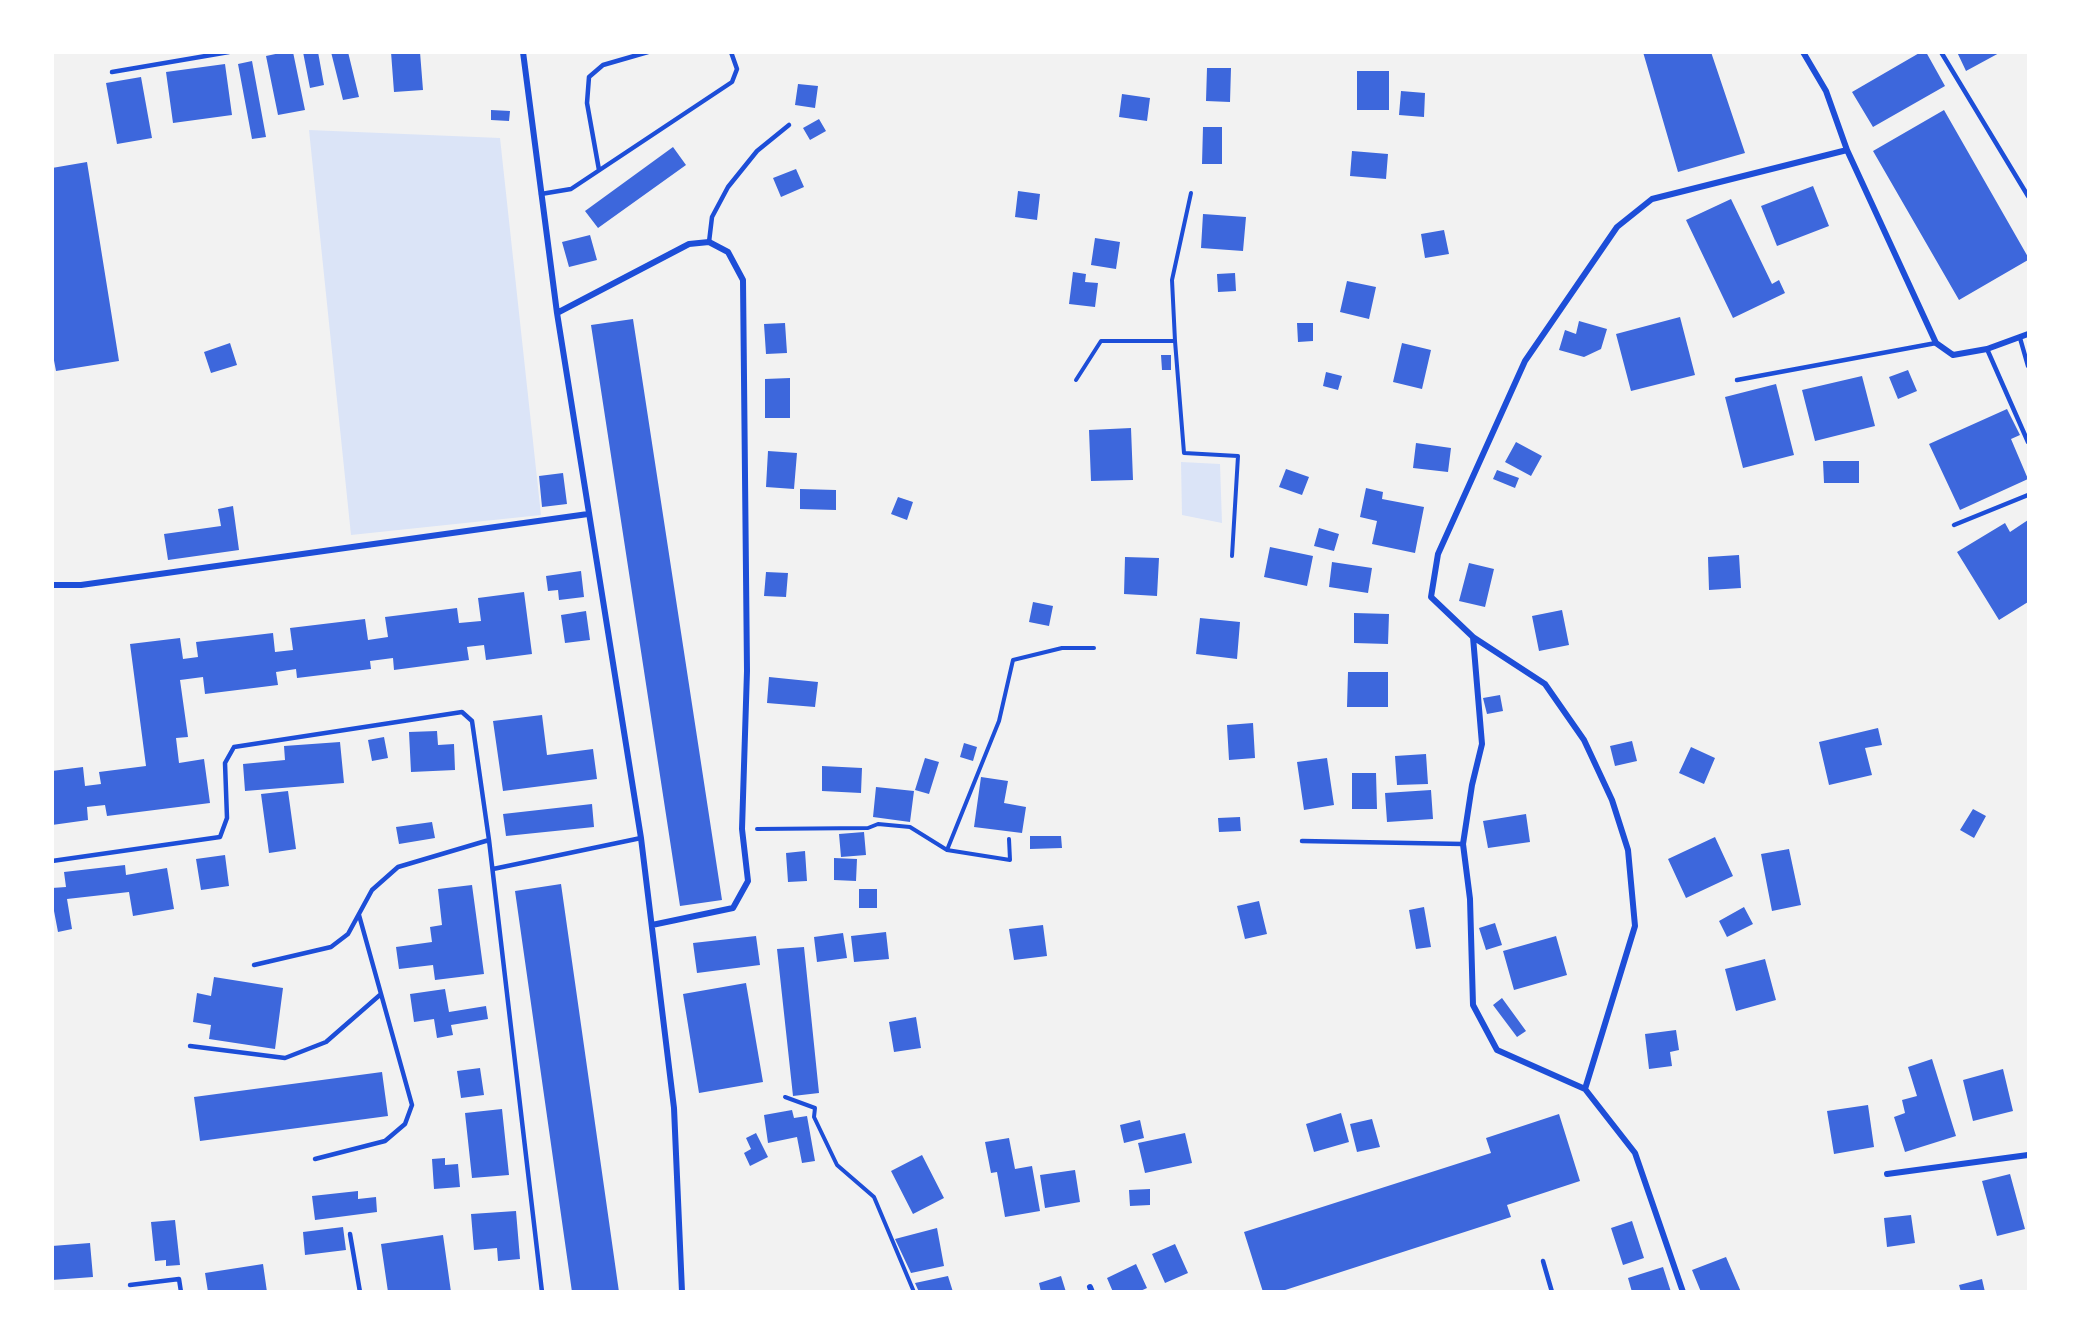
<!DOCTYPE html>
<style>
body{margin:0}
#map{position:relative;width:2081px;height:1344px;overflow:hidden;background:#f2f2f2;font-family:"Open Sans",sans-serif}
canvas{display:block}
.frame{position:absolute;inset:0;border:54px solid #fff;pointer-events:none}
</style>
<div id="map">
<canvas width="2081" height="1344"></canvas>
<div class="frame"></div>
</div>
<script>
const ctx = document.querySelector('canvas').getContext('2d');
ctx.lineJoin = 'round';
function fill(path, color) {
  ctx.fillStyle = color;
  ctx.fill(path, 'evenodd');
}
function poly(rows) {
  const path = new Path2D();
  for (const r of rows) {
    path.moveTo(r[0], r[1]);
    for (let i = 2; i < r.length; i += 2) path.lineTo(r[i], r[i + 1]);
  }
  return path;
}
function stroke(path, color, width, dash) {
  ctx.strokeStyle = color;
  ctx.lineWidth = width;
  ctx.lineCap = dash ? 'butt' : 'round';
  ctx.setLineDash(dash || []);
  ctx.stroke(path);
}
const green = poly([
 [309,130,500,138,541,515,351,535],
 [1181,462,1220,464,1222,523,1182,515]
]);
const building = poly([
 [285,52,293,52,305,110,278,115,266,56],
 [303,52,318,52,324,85,310,88],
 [331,52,348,52,359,97,343,100],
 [391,52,420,52,423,90,394,92],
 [1643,52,1711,52,1745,153,1678,172],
 [1921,52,1926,52,1945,86,1873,127,1852,92],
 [1957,52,2001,52,1966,71],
 [252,61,266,137,252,139,238,64],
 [225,64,232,115,173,123,166,72],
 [1207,68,1231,68,1230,102,1206,101],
 [1357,71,1389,71,1389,110,1357,110],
 [141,77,152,138,117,144,106,83],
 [798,84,818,86,815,108,795,105],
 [1401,91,1425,93,1424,117,1399,115],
 [1122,94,1150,98,1147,121,1119,117],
 [491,110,510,111,509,121,491,120],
 [1944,110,2028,257,2028,260,1959,300,1873,151],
 [819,119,826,131,810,140,803,128],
 [1203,127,1222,127,1222,164,1202,164],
 [673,147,686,165,598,228,585,211],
 [1352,151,1388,154,1386,179,1350,176],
 [87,162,119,361,56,371,52,350,52,168],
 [796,169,804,187,781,197,773,178],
 [1813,186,1829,226,1777,246,1761,206],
 [1018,191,1040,194,1037,220,1015,217],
 [1731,199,1772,284,1779,280,1785,293,1733,318,1686,220],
 [1203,214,1246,217,1243,251,1201,248],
 [1444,230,1449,254,1425,258,1421,234],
 [590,235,597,260,569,267,562,242],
 [1095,238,1120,242,1116,269,1091,265],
 [1073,272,1086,274,1085,282,1098,283,1095,307,1069,304],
 [1235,273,1236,291,1218,292,1217,274],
 [1347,281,1376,287,1369,319,1340,312],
 [1680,317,1695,375,1631,391,1616,334],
 [633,319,722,900,680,906,591,325],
 [1579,321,1607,329,1601,349,1584,357,1559,350,1565,330,1576,334],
 [785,323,787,353,766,354,764,324],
 [1297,323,1313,323,1313,341,1298,342],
 [230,343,237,365,211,373,204,352],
 [1402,343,1431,350,1422,389,1393,382],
 [1161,355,1171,355,1171,370,1162,370],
 [1908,370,1917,391,1898,399,1889,377],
 [1326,372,1342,376,1338,390,1323,386],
 [1862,376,1875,426,1815,441,1802,390],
 [790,378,790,418,765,418,765,379],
 [1776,384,1794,455,1743,468,1725,397],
 [2007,409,2020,435,2011,439,2028,479,1960,510,1929,444],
 [1131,428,1133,480,1091,481,1089,430],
 [1516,442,1542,456,1531,476,1505,462],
 [1416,443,1451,448,1448,472,1413,468],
 [768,451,797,453,794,489,766,487],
 [1823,461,1859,461,1859,483,1824,483],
 [1286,469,1309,477,1302,495,1279,487],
 [1497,470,1519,478,1515,488,1493,479],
 [563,473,567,504,542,507,539,476],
 [1366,488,1383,492,1382,499,1424,507,1415,553,1372,544,1377,521,1360,517],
 [800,489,836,490,836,510,800,509],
 [898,497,913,502,907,520,891,514],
 [233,506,239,550,168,560,164,534,221,526,218,509],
 [2028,520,2028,602,1999,620,1957,552,2005,523,2010,532],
 [1319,528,1339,534,1334,551,1314,546],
 [1270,547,1313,556,1307,586,1264,577],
 [1739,555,1741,588,1709,590,1708,557],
 [1125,557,1159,558,1157,596,1124,594],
 [1332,562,1372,568,1368,593,1329,587],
 [1469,563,1494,569,1485,607,1459,601],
 [581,571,584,597,559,600,558,590,548,591,546,576],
 [766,572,788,573,786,597,764,596],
 [524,592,532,654,486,660,484,645,467,647,469,660,394,670,393,658,370,661,371,669,297,678,296,669,276,672,278,685,205,694,203,677,180,680,188,737,176,738,179,763,204,759,210,803,107,816,105,805,87,807,88,820,52,825,52,771,83,767,85,786,101,784,99,772,146,766,130,644,180,638,183,659,198,657,196,642,273,633,275,652,293,650,290,628,365,619,368,640,388,637,385,617,457,608,459,623,481,621,478,598],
 [1033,602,1053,606,1049,626,1029,622],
 [1562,610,1569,645,1539,651,1532,616],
 [586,611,590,640,565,643,561,615],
 [1354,613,1389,614,1388,644,1354,643],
 [1200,618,1240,622,1237,659,1196,654],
 [1348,672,1388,672,1388,707,1347,707],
 [769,677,818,682,815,707,767,703],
 [1500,695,1503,711,1487,714,1483,698],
 [542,715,547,755,593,749,597,779,503,791,493,721],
 [1253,723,1255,758,1229,760,1227,725],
 [1878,728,1882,745,1865,748,1872,775,1829,785,1819,742],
 [437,731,438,745,454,744,455,770,411,772,409,732],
 [384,737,388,758,372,761,368,740],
 [1632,741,1637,761,1615,766,1610,746],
 [340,742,344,783,245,791,243,764,285,760,284,746],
 [964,743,977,747,973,761,960,757],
 [1691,747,1715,758,1704,784,1679,773],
 [1426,754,1428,784,1397,785,1395,756],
 [925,758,939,762,929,794,915,790],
 [1327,758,1334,805,1304,810,1297,762],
 [822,766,862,768,861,793,822,791],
 [1352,773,1376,773,1377,809,1352,809],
 [981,777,1008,781,1004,803,1026,807,1022,833,974,827],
 [876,787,914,791,910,822,873,817],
 [1431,790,1433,819,1387,822,1385,793],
 [288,791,296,849,269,853,261,794],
 [592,804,594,827,506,836,503,814],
 [1973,809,1986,816,1974,838,1960,830],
 [1526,814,1530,842,1488,848,1483,821],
 [1240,817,1241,831,1219,832,1218,818],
 [432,822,435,838,399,844,396,827],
 [864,832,866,855,841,857,839,834],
 [1030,836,1061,836,1062,848,1030,849],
 [1715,837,1733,876,1686,898,1668,859],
 [1789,849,1801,905,1772,911,1761,854],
 [805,851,807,881,788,882,786,853],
 [225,855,229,886,201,890,196,859],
 [834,858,857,859,856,881,834,880],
 [125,865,126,875,167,868,174,909,133,916,129,892,67,899,72,929,58,932,54,911,52,911,52,888,66,887,64,872],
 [561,884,619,1292,572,1292,515,891],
 [472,885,484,974,435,980,433,965,399,969,396,947,432,942,430,927,442,925,438,889],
 [859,889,877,889,877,908,859,908],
 [1259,901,1267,934,1245,939,1237,906],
 [1424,907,1431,947,1416,949,1409,910],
 [1744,907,1753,924,1727,937,1719,921],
 [1495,923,1502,945,1486,950,1479,928],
 [1043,925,1047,956,1014,960,1009,929],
 [886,932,889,959,854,962,851,936],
 [843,933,847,958,817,962,814,937],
 [756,936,760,965,697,973,693,943],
 [1556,936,1567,975,1514,990,1503,951],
 [804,947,819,1093,793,1096,777,949],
 [1765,959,1776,1000,1736,1011,1725,969],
 [214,977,283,988,275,1049,209,1039,211,1025,193,1022,197,993,211,996],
 [746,983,763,1082,699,1093,683,994],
 [445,989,449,1012,486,1006,488,1019,451,1025,453,1035,437,1038,434,1019,414,1022,410,994],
 [1502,998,1526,1031,1517,1037,1493,1005],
 [916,1017,921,1048,894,1052,889,1022],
 [1676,1030,1679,1050,1670,1052,1672,1066,1649,1069,1645,1034],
 [1932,1059,1956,1136,1905,1152,1894,1117,1905,1113,1902,1100,1917,1096,1908,1067],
 [480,1068,484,1095,461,1098,457,1071],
 [2003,1069,2013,1111,1973,1121,1963,1080],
 [382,1072,388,1116,200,1141,194,1097],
 [1868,1105,1874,1147,1834,1154,1827,1111],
 [502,1109,509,1175,472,1178,465,1113],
 [792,1110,794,1118,807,1116,815,1161,802,1163,797,1137,768,1143,764,1115],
 [1341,1113,1349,1142,1314,1152,1306,1124],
 [1559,1114,1580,1181,1507,1205,1511,1217,1279,1292,1263,1292,1244,1232,1491,1153,1486,1138],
 [1372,1119,1380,1147,1357,1152,1350,1124],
 [1140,1120,1144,1138,1124,1143,1120,1125],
 [756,1133,768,1157,750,1166,744,1153,751,1149,746,1138],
 [1185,1133,1192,1163,1145,1173,1138,1143],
 [1009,1138,1015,1169,1032,1166,1040,1211,1005,1217,997,1172,991,1173,985,1142],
 [922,1155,944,1198,913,1214,891,1171],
 [445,1158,445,1165,458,1164,460,1187,434,1189,432,1159],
 [1075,1170,1080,1202,1045,1208,1040,1175],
 [2010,1174,2025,1229,1997,1236,1982,1181],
 [1150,1189,1150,1205,1130,1206,1129,1190],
 [358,1191,358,1199,376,1197,377,1212,315,1220,312,1196],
 [516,1211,520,1259,498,1261,497,1248,474,1250,471,1214],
 [1911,1215,1915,1243,1887,1247,1884,1218],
 [175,1220,180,1265,166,1266,166,1260,155,1261,151,1222],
 [1632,1221,1644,1258,1623,1265,1611,1228],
 [343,1227,346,1250,305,1255,303,1232],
 [937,1228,944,1266,911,1273,895,1239],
 [443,1235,451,1292,388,1292,381,1244],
 [90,1243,93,1277,52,1280,52,1246],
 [1175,1244,1188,1273,1165,1283,1152,1254],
 [1726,1257,1741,1292,1701,1292,1692,1270],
 [263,1264,267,1292,208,1292,205,1273],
 [1136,1264,1147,1288,1138,1292,1113,1292,1107,1278],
 [1663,1267,1671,1292,1632,1292,1628,1278],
 [948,1276,953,1292,919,1292,915,1283],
 [1061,1276,1066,1292,1041,1292,1039,1283],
 [1982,1279,1985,1292,1961,1292,1959,1285]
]);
const path = poly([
 [1191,193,1172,280,1175,341,1184,453,1238,456,1232,556],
 [1076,380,1101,341,1175,341],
 [757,829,868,828,878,824,910,827,947,850,1010,860,1009,839],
 [947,850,999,721,1013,660,1062,648,1094,648],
 [785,1097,815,1108,814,1117,837,1165,874,1197,914,1292]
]);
const service = poly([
 [1941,52,2028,196],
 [112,72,229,52],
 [599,170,587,103,589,77,603,65,648,52],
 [541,194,571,189,732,82,737,69,731,52],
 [709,242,712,217,728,187,757,151,789,125],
 [2020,338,2028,366],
 [1987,349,2028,442],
 [1737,380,1936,343],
 [1954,525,2028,495],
 [1302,841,1463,844],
 [52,861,220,837,227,818,225,763,234,747,462,712,472,721,489,840,542,1292],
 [493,869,641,838],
 [254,965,331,947,348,934,372,890,398,867,489,840],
 [190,1046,285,1058,326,1042,381,994],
 [315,1159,385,1141,405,1124,412,1105,359,915],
 [350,1234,360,1292],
 [1543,1261,1552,1292],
 [130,1285,179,1279,181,1292]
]);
const minor = poly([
 [523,52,557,313,641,838,674,1108,682,1292],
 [1803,52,1826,91,1847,150,1936,343,1953,355,1987,349,2028,334],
 [557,313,689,244,709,242,728,252,743,280,747,671,742,829,748,881,733,908,652,925],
 [52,585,81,585,588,514],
 [1473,637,1482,744,1472,785,1463,844,1470,899,1473,1005,1497,1050,1585,1089,1635,1153,1683,1292],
 [1585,1089,1635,926,1628,850,1612,800,1584,740,1545,684,1473,637,1431,597,1438,554,1525,361,1617,227,1652,199,1847,150],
 [1887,1174,2028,1155],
 [1090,1287,1092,1292]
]);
fill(green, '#dbe4f7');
fill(building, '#3d67dc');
stroke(path, '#1d4ed8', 4);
stroke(service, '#1d4ed8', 4.5);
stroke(minor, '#1d4ed8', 6);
</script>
